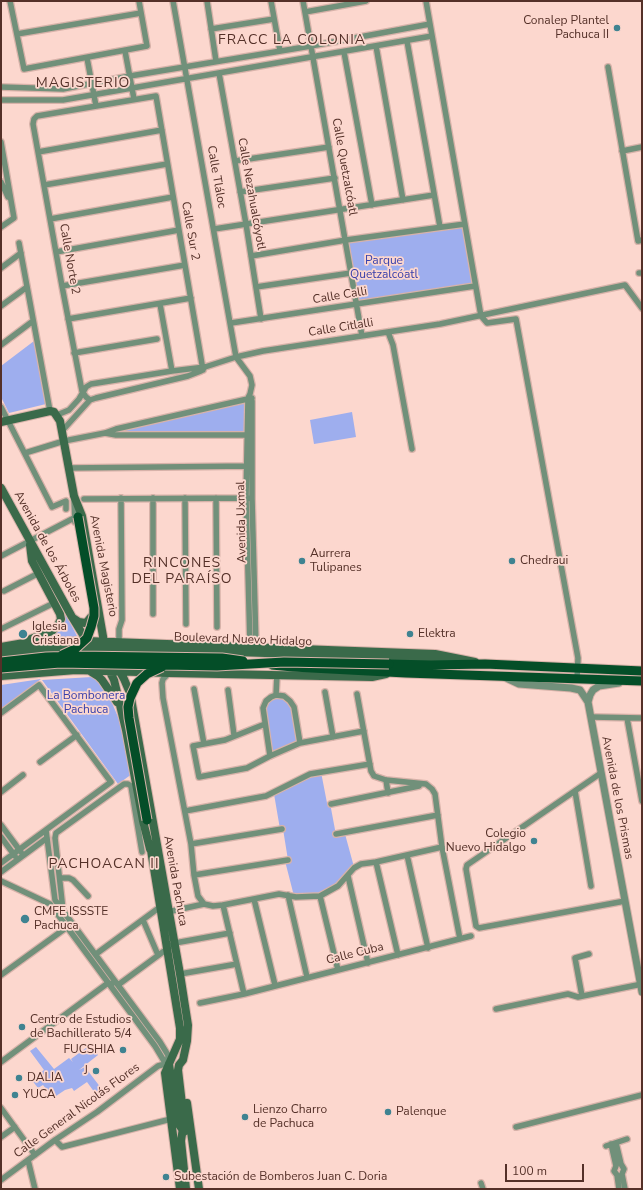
<!DOCTYPE html>
<meta charset="utf-8">
<style>
body{margin:0}
#map{position:relative;width:643px;height:1190px;overflow:hidden;background:#fcd7ce;font-family:"Nunito Sans",sans-serif}
canvas{display:block}
.frame{position:absolute;inset:0;border:2px solid #543028;pointer-events:none}
.scale{position:absolute;left:505px;top:1164px;width:79px;height:18px;box-sizing:border-box;border:2px solid #543028;border-top:0;padding-left:5px;font-size:12px;line-height:14px;white-space:nowrap;color:#543028;-webkit-text-stroke:3px #fcd7ce;paint-order:stroke}
</style>
<div id="map">
<canvas width="643" height="1190"></canvas>
<div class="frame"></div>
<div class="scale">100 m</div>
</div>
<script>
const ctx = document.querySelector('canvas').getContext('2d');
ctx.lineJoin = 'round';
function fill(path, color) {
  ctx.fillStyle = color;
  ctx.fill(path, 'evenodd');
}
function poly(rows) {
  const path = new Path2D();
  for (const r of rows) {
    path.moveTo(r[0], r[1]);
    for (let i = 2; i < r.length; i += 2) path.lineTo(r[i], r[i + 1]);
  }
  return path;
}
function stroke(path, color, width, dash) {
  ctx.strokeStyle = color;
  ctx.lineWidth = width;
  ctx.lineCap = dash ? 'butt' : 'round';
  ctx.setLineDash(dash || []);
  ctx.stroke(path);
}
function drawText(font, color, halo, rows, align = 'center') {
  ctx.font = font + ' "Nunito Sans",sans-serif';
  ctx.lineWidth = 3.5;
  ctx.setLineDash([]);
  ctx.textBaseline = 'middle';
  ctx.strokeStyle = halo;
  ctx.fillStyle = color;
  for (const [text, x, y, turn = 0] of rows) {
    ctx.save();
    ctx.translate(x, y);
    ctx.rotate((+turn || 0) * Math.PI / 180);
    ctx.textAlign = isNaN(turn) ? turn : align;
    if (halo) ctx.strokeText(text, 0, 0);
    ctx.fillText(text, 0, 0);
    ctx.restore();
  }
}
const green = poly([
 [464,226,473,285,358,303,348,242],
 [34,341,46,404,9,413,1,397,1,366],
 [244,402,245,433,124,434,115,432],
 [352,412,356,437,314,444,310,420],
 [66,615,77,636,76,638,34,640,57,632,64,624,65,621,65,616],
 [92,677,97,680,110,698,123,729,132,774,118,784,42,680],
 [41,679,1,709,1,685],
 [276,695,290,701,300,743,270,756,265,724,266,701],
 [321,772,327,803,330,803,336,835,345,834,354,867,338,886,319,896,294,896,285,861,288,860,283,829,280,829,274,794,299,777],
 [90,1045,98,1055,79,1070,85,1067,101,1088,95,1093,87,1082,74,1091,72,1088,65,1090,53,1098,43,1085,38,1088,31,1079,44,1070,30,1051,36,1047,54,1069,69,1058,73,1062,71,1059]
]);
const minor = poly([
 [10,1,24,69,147,46,139,1],
 [173,1,236,357,250,376,252,385,250,394,248,398,246,499,250,646],
 [207,1,216,61],
 [271,1,280,51],
 [303,1,362,336],
 [426,1,481,316,487,323,516,319,578,658,577,679],
 [305,12,366,1],
 [211,29,274,19],
 [17,34,141,13],
 [407,41,440,227],
 [376,46,403,200],
 [125,51,134,99],
 [344,52,372,205],
 [87,58,96,106],
 [608,67,638,241,642,240],
 [219,73,246,224,261,319],
 [1,87,63,89,130,76,311,46,430,24],
 [1,100,63,100,432,36],
 [1,142,14,218,1,227],
 [622,151,642,147],
 [38,152,162,130],
 [235,161,329,147],
 [1,182,8,197],
 [44,185,167,164],
 [240,192,335,178],
 [50,219,173,197],
 [214,229,434,195],
 [19,243,50,411],
 [56,252,179,230],
 [251,256,346,240,465,224],
 [1,268,21,253],
 [639,273,642,273],
 [62,286,185,265],
 [256,287,351,273],
 [160,304,172,371],
 [1,306,27,287],
 [68,319,191,298],
 [231,323,475,286],
 [388,332,393,345,412,449],
 [1,345,33,321],
 [74,353,157,339],
 [90,400,86,397,82,391,62,286,33,124,34,119,37,116,156,96,203,370],
 [252,401,252,498,256,646],
 [1,407,52,507,66,501,66,509],
 [57,415,69,410,79,399,86,387,91,384,172,371,205,367,236,357,263,351,440,324,625,285,642,308],
 [62,431,90,400,96,398,188,376,201,371,205,367],
 [105,433,116,435,250,435],
 [25,453,64,441,105,433,116,429,252,398],
 [69,468,250,466],
 [153,498,153,614],
 [185,498,186,624],
 [216,498,217,627],
 [84,499,250,498],
 [74,500,75,522],
 [1,556,74,518],
 [4,591,39,573],
 [1,629,54,603],
 [119,642,119,629,122,620,121,498],
 [169,673,163,679,162,683,163,698,191,844,194,875,198,896,204,904,213,906,223,905,279,894,296,897,320,896,338,886,354,868,361,864,376,862,442,847],
 [194,689,204,744],
 [228,690,234,735],
 [325,692,333,737],
 [357,694,371,771,374,776,386,780,426,784,432,789,435,794,442,847,460,939],
 [276,695,284,696,290,701,294,707,300,743],
 [276,695,277,675],
 [1,713,39,685,111,782,1,863],
 [591,717,642,718],
 [627,718,642,801],
 [265,724,225,740,193,746,199,777,247,768,270,756,300,743,364,731],
 [270,756,263,708,266,701,271,697,276,695],
 [40,762,77,735],
 [601,773,467,865,466,869,476,926,479,928,625,901],
 [386,780,388,793],
 [575,791,591,886],
 [1,792,23,775],
 [331,804,419,786],
 [185,811,266,796,310,774,370,764],
 [1,825,21,852],
 [46,830,55,900,160,1042,168,1055,168,1063],
 [336,834,438,815],
 [1,837,15,856],
 [191,844,282,829],
 [407,855,428,948],
 [376,862,398,955],
 [1,872,47,838],
 [194,875,288,860],
 [348,876,368,963],
 [60,878,69,878,73,880,88,896],
 [1,881,50,904,155,1046,164,1061,168,1063],
 [288,895,307,977],
 [320,896,338,970],
 [254,899,275,985],
 [223,905,244,994],
 [63,910,55,838,56,833,124,784,128,784,131,786,142,852],
 [172,911,204,904],
 [143,920,158,955],
 [96,954,160,907],
 [180,974,237,964],
 [1,975,70,925],
 [118,985,175,943,230,933],
 [582,996,575,958,589,954],
 [200,1003,244,994,471,936],
 [496,1009,568,994,578,997,642,984],
 [1,1062,108,983,112,984],
 [1,1108,35,1155],
 [516,1127,642,1095],
 [1,1137,15,1127],
 [55,1140,62,1147,171,1119],
 [616,1143,621,1164,624,1169,622,1174,625,1189],
 [611,1144,616,1166,614,1171,617,1175,619,1189],
 [606,1146,627,1139],
 [28,1160,35,1189],
 [1,1180,55,1140,97,1112,158,1066,168,1063],
 [481,1183,483,1189]
]);
const tertiary = poly([
 [504,677,519,684,571,688,580,690,588,702],
 [619,683,599,686,593,690,590,695,588,702,642,992]
]);
const secondary = poly([
 [1,422,50,411,54,412,60,421,74,496,82,516,104,642,107,648,124,679,130,693,180,974,188,1025,187,1041,183,1060,179,1065,178,1070,184,1121,181,1141,186,1189],
 [1,488,72,617,88,643],
 [73,618,79,622,85,623,87,622,91,617],
 [28,640,52,631,58,625,61,619,60,614,32,561,30,545],
 [1,647,24,643,86,641,435,654,475,662],
 [1,654,39,649,84,647,326,655,446,660],
 [108,668,114,680,126,730,143,821,150,849],
 [90,671,98,676,102,680,117,702],
 [1,676,76,670,169,673,372,677,386,674],
 [150,844,180,1028,180,1039,165,1073,180,1189],
 [169,1064,178,1123,184,1132],
 [187,1103,199,1189]
]);
const primary = poly([
 [389,664,431,665,485,664,642,671],
 [272,665,293,667,406,673,642,681]
]);
const primaryBridge = poly([
 [62,655,75,649,87,638,91,627,94,616,94,608,78,517],
 [1,662,46,657,77,656,222,658,243,661],
 [1,668,60,663,217,666,284,662,389,664],
 [147,820,129,718,128,707,130,698,137,683,147,674,162,667]
]);
const markers = [
 [617,28,4,"#3f8391"],
 [302,561,4,"#3f8391"],
 [512,561,4,"#3f8391"],
 [23,634,5,"#3f8391"],
 [410,634,4,"#3f8391"],
 [534,841,4,"#3f8391"],
 [25,919,5,"#3f8391"],
 [22,1027,4,"#3f8391"],
 [123,1050,4,"#3f8391"],
 [96,1071,4,"#3f8391"],
 [19,1078,4,"#3f8391"],
 [15,1095,4,"#3f8391"],
 [388,1112,4,"#3f8391"],
 [245,1117,4,"#3f8391"],
 [166,1177,4,"#3f8391"]
];
const poiNames = [
 ["Conalep Plantel",609,21,"right"],
 ["Pachuca II",609,35,"right"],
 ["Aurrera",310,554],
 ["Tulipanes",310,568],
 ["Chedraui",520,561],
 ["Iglesia",32,627],
 ["Cristiana",32,641],
 ["Elektra",418,634],
 ["Colegio",526,834,"right"],
 ["Nuevo Hidalgo",526,848,"right"],
 ["CMFE ISSSTE",34,912],
 ["Pachuca",34,926],
 ["Centro de Estudios",30,1020],
 ["de Bachillerato 5/4",30,1034],
 ["FUCSHIA",115,1050,"right"],
 ["J",88,1071,"right"],
 ["DALIA",27,1078],
 ["YUCA",23,1095],
 ["Lienzo Charro",253,1110],
 ["de Pachuca",253,1124],
 ["Palenque",396,1112],
 ["Subestación de Bomberos Juan C. Doria",174,1177]
];
const streetNames = [
 ["Calle Quetzalcóatl",344,167,80],
 ["Calle Tláloc",216,177,80],
 ["Calle Nezahualcóyotl",251,194,80],
 ["Calle Sur 2",190,231,80],
 ["Calle Norte 2",69,259,80],
 ["Calle Calli",340,296,-9],
 ["Calle Citlalli",341,328,-9],
 ["Avenida Uxmal",242,522,-91],
 ["Avenida de los Árboles",47,547,61],
 ["Avenida Magisterio",103,566,79],
 ["Boulevard Nuevo Hidalgo",243,640,2],
 ["Avenida de los Prismas",617,798,79],
 ["Avenida Pachuca",175,881,80],
 ["Calle Cuba",355,954,-14],
 ["Calle General Nicolás Flores",77,1111,-36]
];
const parkNames = [
 ["Parque",384,261],
 ["Quetzalcóatl",384,275],
 ["La Bombonera",86,696],
 ["Pachuca",86,710]
];
const quarterNames = [
 ["FRACC LA COLONIA",292,41],
 ["MAGISTERIO",83,84],
 ["RINCONES",182,564],
 ["DEL PARAÍSO",182,580],
 ["PACHOACAN II",104,865]
];
fill(green, '#9eaeee');
stroke(minor, '#d7b2a9', 8);
stroke(tertiary, '#d7b2a9', 9);
stroke(secondary, '#d7b2a9', 10);
stroke(primary, '#d7b2a9', 11);
stroke(minor, '#71907a', 5.5);
stroke(tertiary, '#71907a', 7);
stroke(secondary, '#3a6a4a', 8);
stroke(primary, '#044e28', 9);
stroke(primaryBridge, '#d7b2a9', 11, []);
stroke(primaryBridge, '#044e28', 9);
for (const [x, y, r, color] of markers) {
  const dot = new Path2D();
  dot.arc(x, y, r, 0, 2 * Math.PI);
  ctx.fillStyle = color;
  ctx.fill(dot);
  stroke(dot, '#fcd7ce', 1.5);
}
drawText('12px', '#543028', '#fcd7ce', poiNames, 'left');
drawText('12px', '#543028', '#fcd7ce', streetNames);
drawText('12px', '#373fab', '#fcd7ce', parkNames);
ctx.letterSpacing = '1px';
drawText('14px', '#543028', '#fcd7ce', quarterNames);
ctx.letterSpacing = '0px';
</script>
